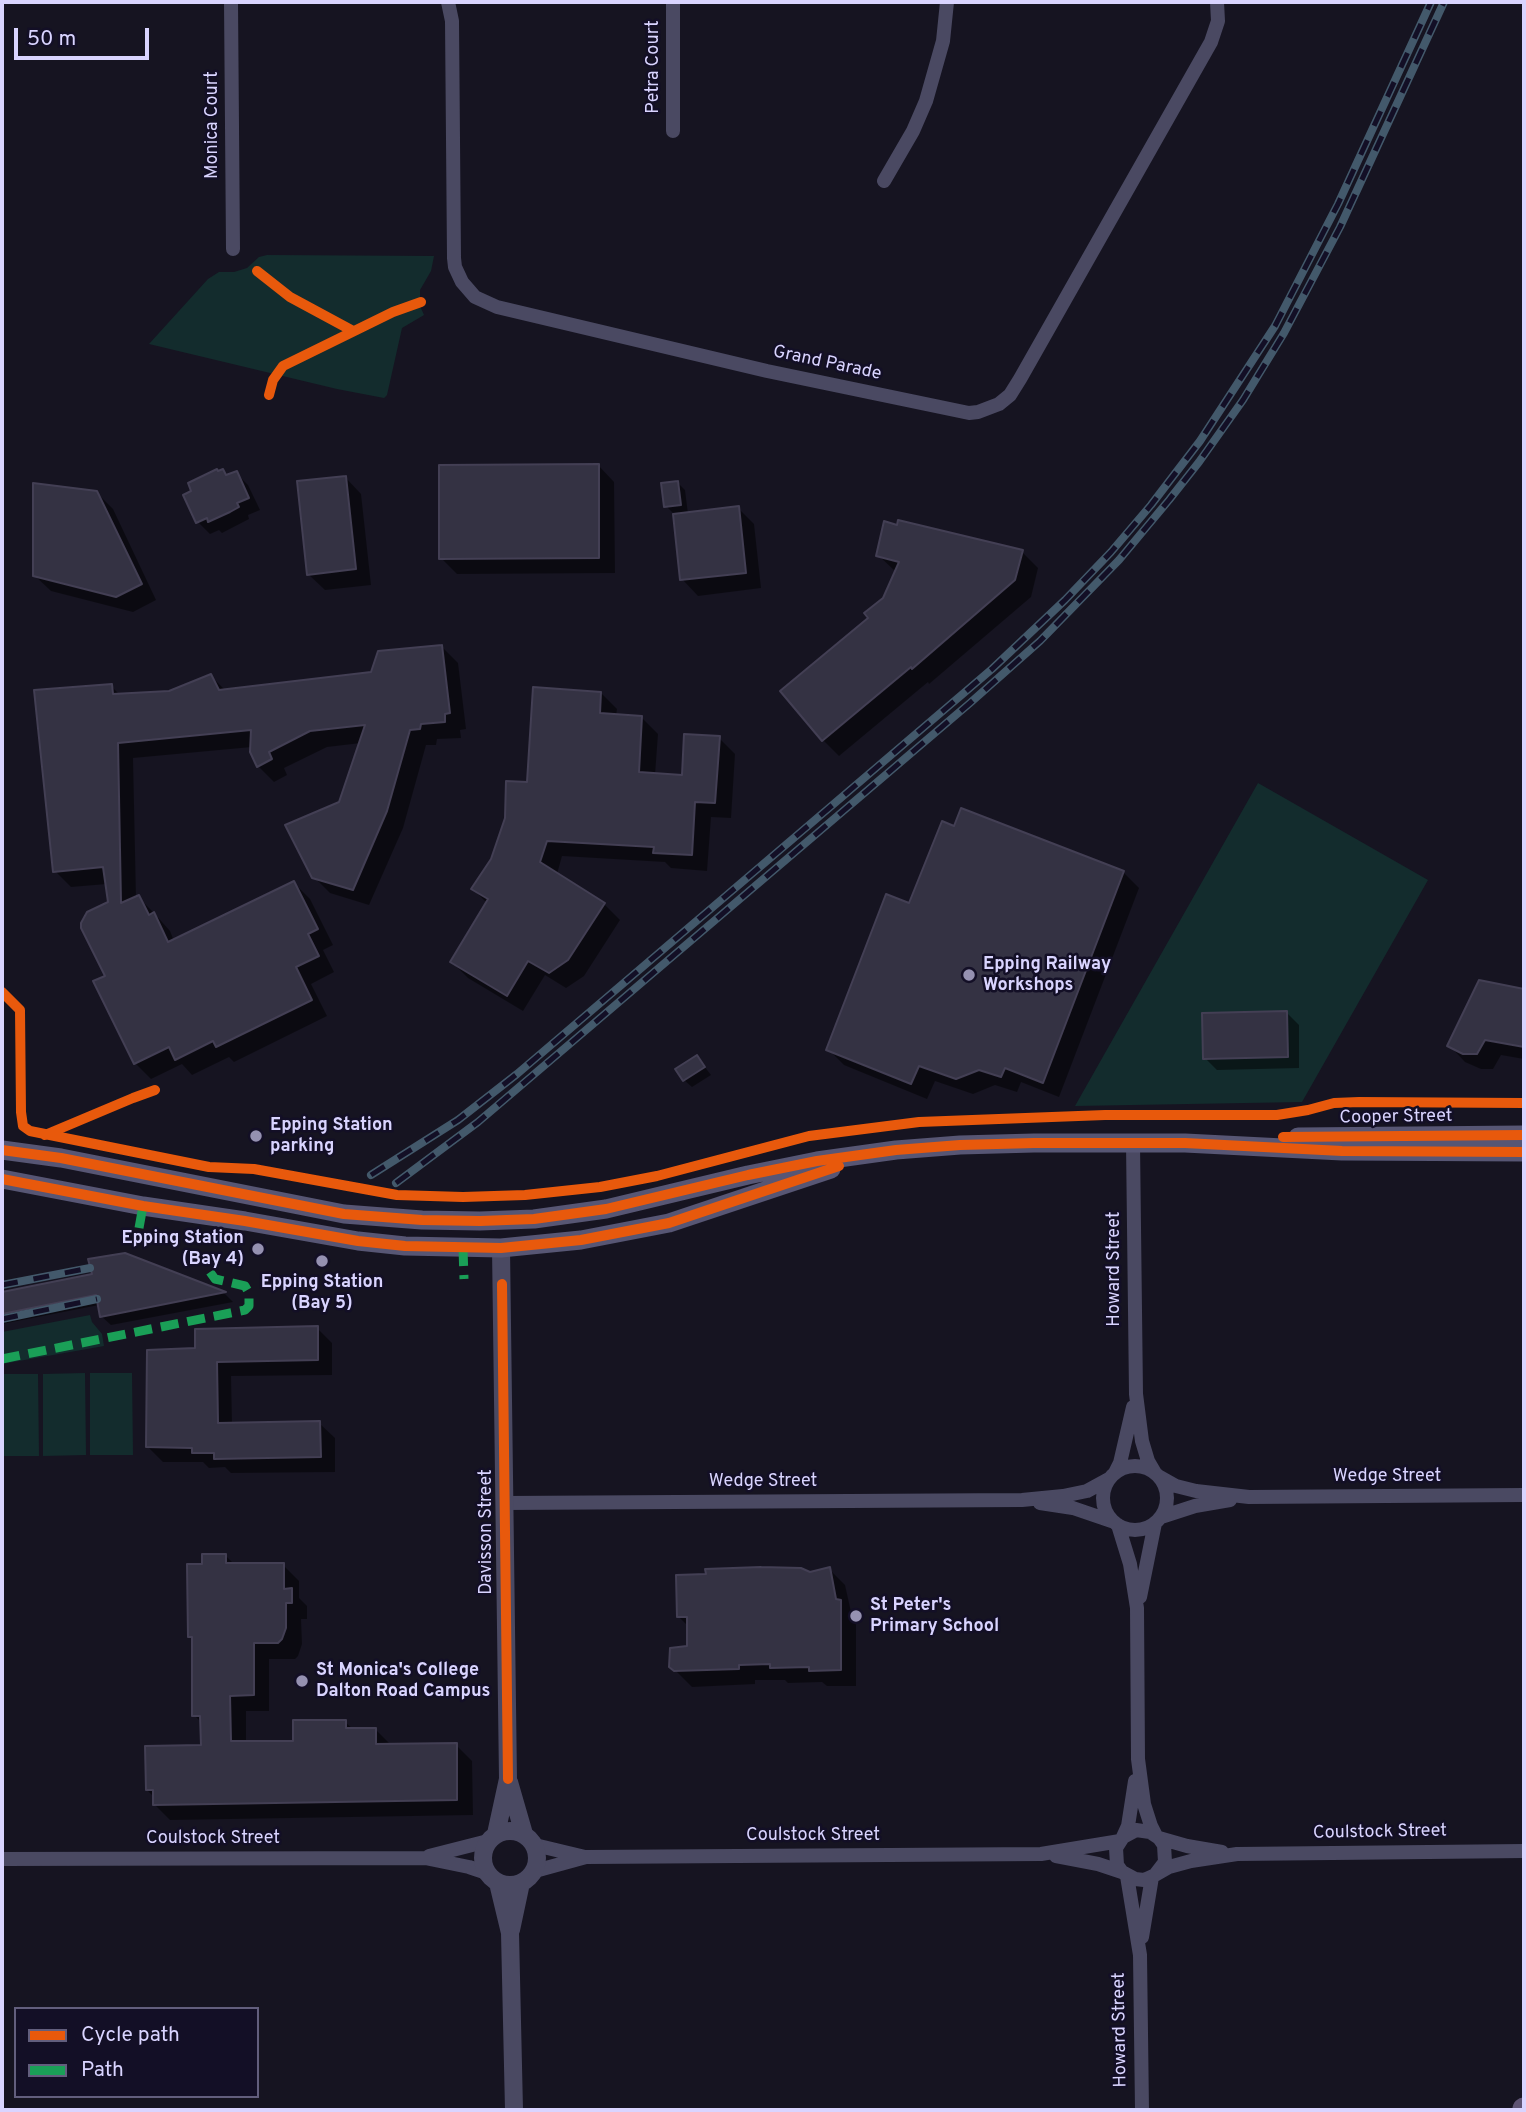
<!DOCTYPE html>
<style>
body{margin:0}
#map{position:relative;width:1526px;height:2112px;overflow:hidden;background:#161421;font-family:Overpass,sans-serif}
canvas{display:block}
.frame{position:absolute;inset:0;border:4px solid #d9d4ff;pointer-events:none}
.legend{position:absolute;left:14px;top:2007px;width:245px;height:91px;box-sizing:border-box;background:#130f26;border:2px solid #625e7d;margin:0;padding:9px 12px;list-style:none;font-size:21px;color:#d9d4ff}
.legend li{display:flex;align-items:center;gap:14px;height:35px}
.legend b{width:35px;border:2px solid #625e7d}
.scale{position:absolute;left:14px;top:28px;width:135px;height:32px;box-sizing:border-box;border:4px solid #d9d4ff;border-top:0;padding-left:9px;font-size:21px;line-height:24px;white-space:nowrap;color:#d9d4ff;-webkit-text-stroke:5px #130f26;paint-order:stroke}
</style>
<div id="map">
<canvas width="1526" height="2112"></canvas>
<div class="frame"></div>
<ul class="legend">
<li><b style="height:9px;background:#e8590c"></b>Cycle path</li>
<li><b style="height:9px;background:#1a9f57"></b>Path</li>
</ul>
<div class="scale">50 m</div>
</div>
<script>
const ctx = document.querySelector('canvas').getContext('2d');
ctx.lineJoin = 'round';
function fill(path, color) {
  ctx.fillStyle = color;
  ctx.fill(path, 'evenodd');
}
function poly(rows) {
  const path = new Path2D();
  for (const r of rows) {
    if (r.length === 3) {
      path.moveTo(r[0] + r[2], r[1]);
      path.arc(r[0], r[1], r[2], 0, 2 * Math.PI);
      continue;
    }
    path.moveTo(r[0], r[1]);
    for (let i = 2; i < r.length; i += 2) path.lineTo(r[i], r[i + 1]);
  }
  return path;
}
function stroke(path, color, width, dash) {
  ctx.strokeStyle = color;
  ctx.lineWidth = width;
  ctx.lineCap = dash ? 'butt' : 'round';
  ctx.setLineDash(dash || []);
  ctx.stroke(path);
}
function drawText(font, color, halo, rows, align = 'center') {
  ctx.font = font + ' Overpass,sans-serif';
  ctx.lineWidth = 5;
  ctx.setLineDash([]);
  ctx.textBaseline = 'middle';
  ctx.strokeStyle = halo;
  ctx.fillStyle = color;
  for (const [text, x, y, turn = 0] of rows) {
    ctx.save();
    ctx.translate(x, y);
    ctx.rotate((+turn || 0) * Math.PI / 180);
    ctx.textAlign = isNaN(turn) ? turn : align;
    if (halo) ctx.strokeText(text, 0, 0);
    ctx.fillText(text, 0, 0);
    ctx.restore();
  }
}
const green = poly([
 [267,255,434,256,431,271,420,290,420,306,424,315,402,328,387,395,384,398,337,389,149,344,208,279,219,272,234,272,247,268,259,257],
 [1258,783,1428,880,1302,1102,1075,1106],
 [90,1315,92,1322,102,1334,104,1346,2,1364,2,1332],
 [85,1373,86,1455,43,1456,43,1374],
 [90,1373,132,1373,133,1455,90,1455],
 [2,1374,38,1374,39,1456,2,1456]
]);
const shadow = poly([
 [598,465,614,482,615,573,457,574,441,558],
 [223,471,229,476,236,473,248,485,260,510,248,515,249,519,222,533,219,530,210,534,198,522,185,496],
 [345,477,361,494,371,585,325,590,308,574],
 [678,483,685,490,688,514,738,508,754,524,761,588,698,596,682,579,674,514,666,506],
 [96,492,113,509,156,600,133,612,51,591,34,575],
 [1022,552,1038,568,1031,597,929,684,928,682,839,756,823,740,871,618,885,599,896,572,878,555],
 [442,647,458,663,466,729,460,730,461,738,437,739,436,745,426,745,403,828,369,905,330,893,313,876,361,743,327,747,284,768,287,775,274,782,258,766,252,747,133,758,136,898,138,897,154,913,170,931,174,941,294,883,310,899,333,945,323,950,334,972,311,984,327,1016,234,1062,229,1057,192,1075,182,1064,151,1079,135,1063,107,977,109,903,107,884,71,887,55,871,111,686,121,696,169,693,211,676,226,691,372,674],
 [601,693,617,709,616,716,641,717,658,734,655,775,684,776,719,738,735,754,731,818,711,817,707,871,671,868,665,862,562,856,557,874,604,904,620,920,584,976,566,988,545,975,523,1011,468,978,452,962,487,903,473,889,492,860,529,784],
 [955,828,1123,872,1139,888,1059,1097,1021,1082,1017,1092,995,1085,973,1094,935,1081,927,1099,844,1065,828,1049],
 [1480,982,1524,990,1524,1059,1501,1055,1493,1069,1481,1069,1465,1062,1449,1045],
 [1287,1013,1299,1025,1299,1068,1217,1070,1205,1058],
 [697,1057,711,1075,692,1087,684,1080],
 [125,1255,225,1294,233,1302,111,1325,101,1316,99,1305,2,1324,2,1294,94,1275],
 [317,1328,332,1343,332,1375,231,1376,232,1424,319,1423,335,1438,335,1472,231,1473,225,1467,209,1468,203,1462,163,1462,148,1447,197,1350],
 [226,1556,235,1565,283,1565,299,1581,299,1598,307,1606,307,1619,301,1619,302,1644,298,1656,295,1659,269,1659,269,1711,246,1711,246,1743,295,1742,345,1722,353,1729,375,1729,392,1746,456,1745,472,1761,473,1815,170,1820,154,1804,154,1797,147,1790,202,1747,202,1723,194,1715,194,1641,190,1636,203,1566],
 [829,1569,845,1585,851,1612,856,1618,856,1686,827,1686,822,1682,788,1683,785,1680,755,1680,755,1684,692,1687,671,1666,689,1648,689,1627,678,1616]
]);
const building = poly([
 [599,464,599,558,439,559,439,465,599,464],
 [217,469,218,471,223,469,226,475,237,471,249,498,237,503,239,507,230,512,208,522,207,518,196,523,183,495,191,491,188,483,217,469],
 [346,476,356,569,307,575,297,481,346,476],
 [678,481,681,505,664,507,661,483,678,481],
 [33,483,97,491,142,584,116,597,33,576,33,483],
 [739,506,746,573,680,580,673,514,739,506],
 [898,520,1023,550,1015,580,912,669,911,667,822,741,780,691,868,618,864,613,883,598,899,562,876,556,884,521,897,525,898,520],
 [442,645,450,713,445,714,445,722,421,724,420,729,410,730,387,811,353,890,312,878,285,825,339,802,365,725,310,731,269,752,272,759,257,767,250,752,251,730,118,743,121,903,139,895,149,915,154,912,168,942,294,881,318,929,308,934,319,956,296,967,312,1000,216,1047,213,1041,175,1060,169,1047,134,1064,93,981,105,976,81,928,81,923,87,912,108,902,103,867,53,872,34,690,112,684,113,694,169,691,211,674,219,690,371,672,378,651,442,645],
 [533,687,601,692,600,713,642,716,639,772,682,775,684,734,720,736,715,803,695,802,692,855,653,853,654,847,547,841,540,862,605,903,568,960,549,973,528,961,507,996,450,962,488,899,471,889,491,859,505,818,506,781,527,782,533,687],
 [961,808,1124,871,1043,1083,1005,1068,1001,1077,979,1070,956,1079,919,1066,911,1084,826,1050,886,894,909,903,942,821,954,826,961,808],
 [1479,980,1524,989,1524,1047,1485,1040,1477,1054,1463,1054,1447,1046,1479,980],
 [1287,1011,1288,1057,1203,1059,1202,1013,1287,1011],
 [697,1055,705,1067,683,1081,675,1069,697,1055],
 [125,1253,226,1292,100,1317,96,1295,2,1314,2,1292,92,1274,88,1259,125,1253],
 [318,1326,318,1360,217,1362,218,1423,320,1421,321,1457,214,1459,214,1453,192,1453,192,1448,146,1447,147,1350,195,1348,195,1329,318,1326],
 [202,1554,226,1554,226,1563,284,1563,284,1589,292,1588,292,1603,286,1603,286,1628,282,1639,278,1643,254,1643,254,1695,230,1696,231,1741,293,1741,293,1720,346,1720,346,1728,376,1728,376,1744,457,1743,457,1800,153,1805,153,1790,146,1790,145,1746,201,1745,200,1716,192,1716,192,1637,188,1637,187,1564,202,1564,202,1554],
 [761,1567,801,1568,810,1572,830,1567,836,1599,841,1600,841,1670,809,1671,809,1667,770,1668,770,1664,739,1665,739,1669,674,1671,669,1667,670,1648,687,1646,687,1617,677,1617,676,1575,706,1574,705,1569,761,1567]
]);
const minor = poly([
 [231,2,233,249],
 [448,2,452,21,454,258,455,267,462,282,475,297,497,307,767,371,969,413,978,412,999,404,1010,395,1020,379,1211,42,1218,21,1217,2],
 [673,131,673,2],
 [884,181,913,131,926,101,943,41,947,2],
 [1133,1143,1136,1394,1142,1441,1148,1461,1155,1473],
 [1135,1498,32],
 [1115,1473,1120,1463,1133,1407],
 [1160,1477,1176,1486,1196,1491,1249,1497,1524,1495],
 [504,1503,1022,1500,1063,1496,1087,1491,1109,1479],
 [1040,1503,1073,1508,1114,1522],
 [1161,1517,1195,1506,1230,1500],
 [1118,1525,1130,1564,1137,1608,1138,1759,1144,1804,1151,1826,1156,1836],
 [1140,1597,1155,1523],
 [1123,1837,1128,1826,1135,1781],
 [1159,1838,1164,1845,1165,1862,1155,1875,1144,1880,1135,1879,1122,1872,1117,1865,1116,1848,1123,1837,1136,1830,1150,1832,1159,1838,1187,1846,1222,1852],
 [535,1845,585,1857],
 [429,1856,488,1841],
 [1056,1856,1098,1864,1122,1872],
 [2,1859,425,1858,469,1867,487,1873],
 [535,1871,586,1857,1041,1854,1120,1841],
 [1155,1875,1169,1867,1191,1861,1237,1854,1524,1851],
 [1127,1876,1140,1955,1142,2110],
 [1142,1937,1152,1877]
]);
const tertiary = poly([
 [509,1782,524,1834],
 [510,1858,27],
 [496,1834,508,1779,501,1248],
 [498,1883,510,1933,514,2110],
 [511,1930,521,1883]
]);
const secondary = poly([
 [1298,1137,1524,1135],
 [2,1150,61,1158,344,1214,422,1220,480,1221,534,1219,606,1209,748,1175,817,1161,896,1150,960,1145,1034,1143,1185,1143,1342,1151,1524,1152],
 [2,1179,143,1206,245,1221,358,1241,405,1246,501,1248,581,1240,669,1223,831,1169]
]);
const primary = poly([
 [1524,2110,1524,2109]
]);
const rail = poly([
 [371,1175,458,1120,517,1074,992,669,1065,600,1111,552,1151,505,1200,441,1275,326,1338,204,1431,2],
 [396,1183,478,1122,970,703,1040,641,1119,560,1169,500,1199,462,1243,400,1284,333,1340,227,1444,2],
 [2,1285,90,1268],
 [2,1319,97,1299]
]);
const quiet = poly([
 [139,1228,143,1206],
 [463,1248,464,1279],
 [2,1359,245,1310,249,1306,249,1293,245,1286,215,1279,210,1272]
]);
const cycleway = poly([
 [257,271,290,297,353,331],
 [269,395,273,380,283,366,393,312,421,302],
 [2,992,20,1010,21,1112,23,1126,30,1131,209,1167,254,1169,397,1195,463,1197,525,1195,600,1187,657,1176,809,1136,919,1122,1105,1115,1277,1115,1308,1110,1334,1103,1359,1102,1524,1103],
 [45,1135,133,1098,155,1090],
 [1283,1137,1524,1135],
 [2,1150,61,1158,344,1214,422,1220,480,1221,534,1219,606,1209,748,1175,817,1161,896,1150,960,1145,1034,1143,1185,1143,1342,1151,1524,1152],
 [2,1179,143,1206,245,1221,358,1241,405,1246,501,1248,581,1240,669,1223,839,1166],
 [502,1284,508,1779]
]);
const markers = [
 [969,975,7,"#9591b1"],
 [256,1136,7,"#9591b1"],
 [258,1249,7,"#9591b1"],
 [322,1261,7,"#9591b1"],
 [856,1616,7,"#9591b1"],
 [302,1681,7,"#9591b1"]
];
const streetNames = [
 ["Petra Court",654,67,-90],
 ["Monica Court",213,125,-90],
 ["Grand Parade",827,364,12],
 ["Cooper Street",1396,1118,-1],
 ["Howard Street",1115,1269,-90],
 ["Wedge Street",1387,1477],
 ["Wedge Street",763,1482],
 ["Davisson Street",487,1532,-90],
 ["Coulstock Street",1380,1833,-1],
 ["Coulstock Street",813,1836],
 ["Coulstock Street",213,1839],
 ["Howard Street",1121,2030,-91]
];
const poiNames = [
 ["Epping Railway",983,965],
 ["Workshops",983,986],
 ["Epping Station",270,1126],
 ["parking",270,1147],
 ["Epping Station",244,1239,"right"],
 ["(Bay 4)",244,1260,"right"],
 ["Epping Station",322,1283,"center"],
 ["(Bay 5)",322,1304,"center"],
 ["St Peter's",870,1606],
 ["Primary School",870,1627],
 ["St Monica's College",316,1671],
 ["Dalton Road Campus",316,1692]
];
fill(green, '#132c2d');
fill(shadow, '#0007');
fill(building, '#343243');
stroke(building, '#433f54', 2);
stroke(minor, '#4a4962', 14);
stroke(tertiary, '#4a4962', 18);
stroke(secondary, '#575674', 19);
stroke(primary, '#5e5373', 23);
stroke(rail, '#43596b', 8);
stroke(rail, '#130f26', 5, [16]);
stroke(quiet, '#1a9f57', 9, [18, 9]);
stroke(cycleway, '#e8590c', 10);
for (const [x, y, r, color] of markers) {
  const dot = new Path2D();
  dot.arc(x, y, r, 0, 2 * Math.PI);
  ctx.fillStyle = color;
  ctx.fill(dot);
  stroke(dot, '#130f26', 2.5);
}
drawText('18px', '#d9d4ff', '#130f26', streetNames);
drawText('bold 18px', '#d9d4ff', '#130f26', poiNames, 'left');
</script>
